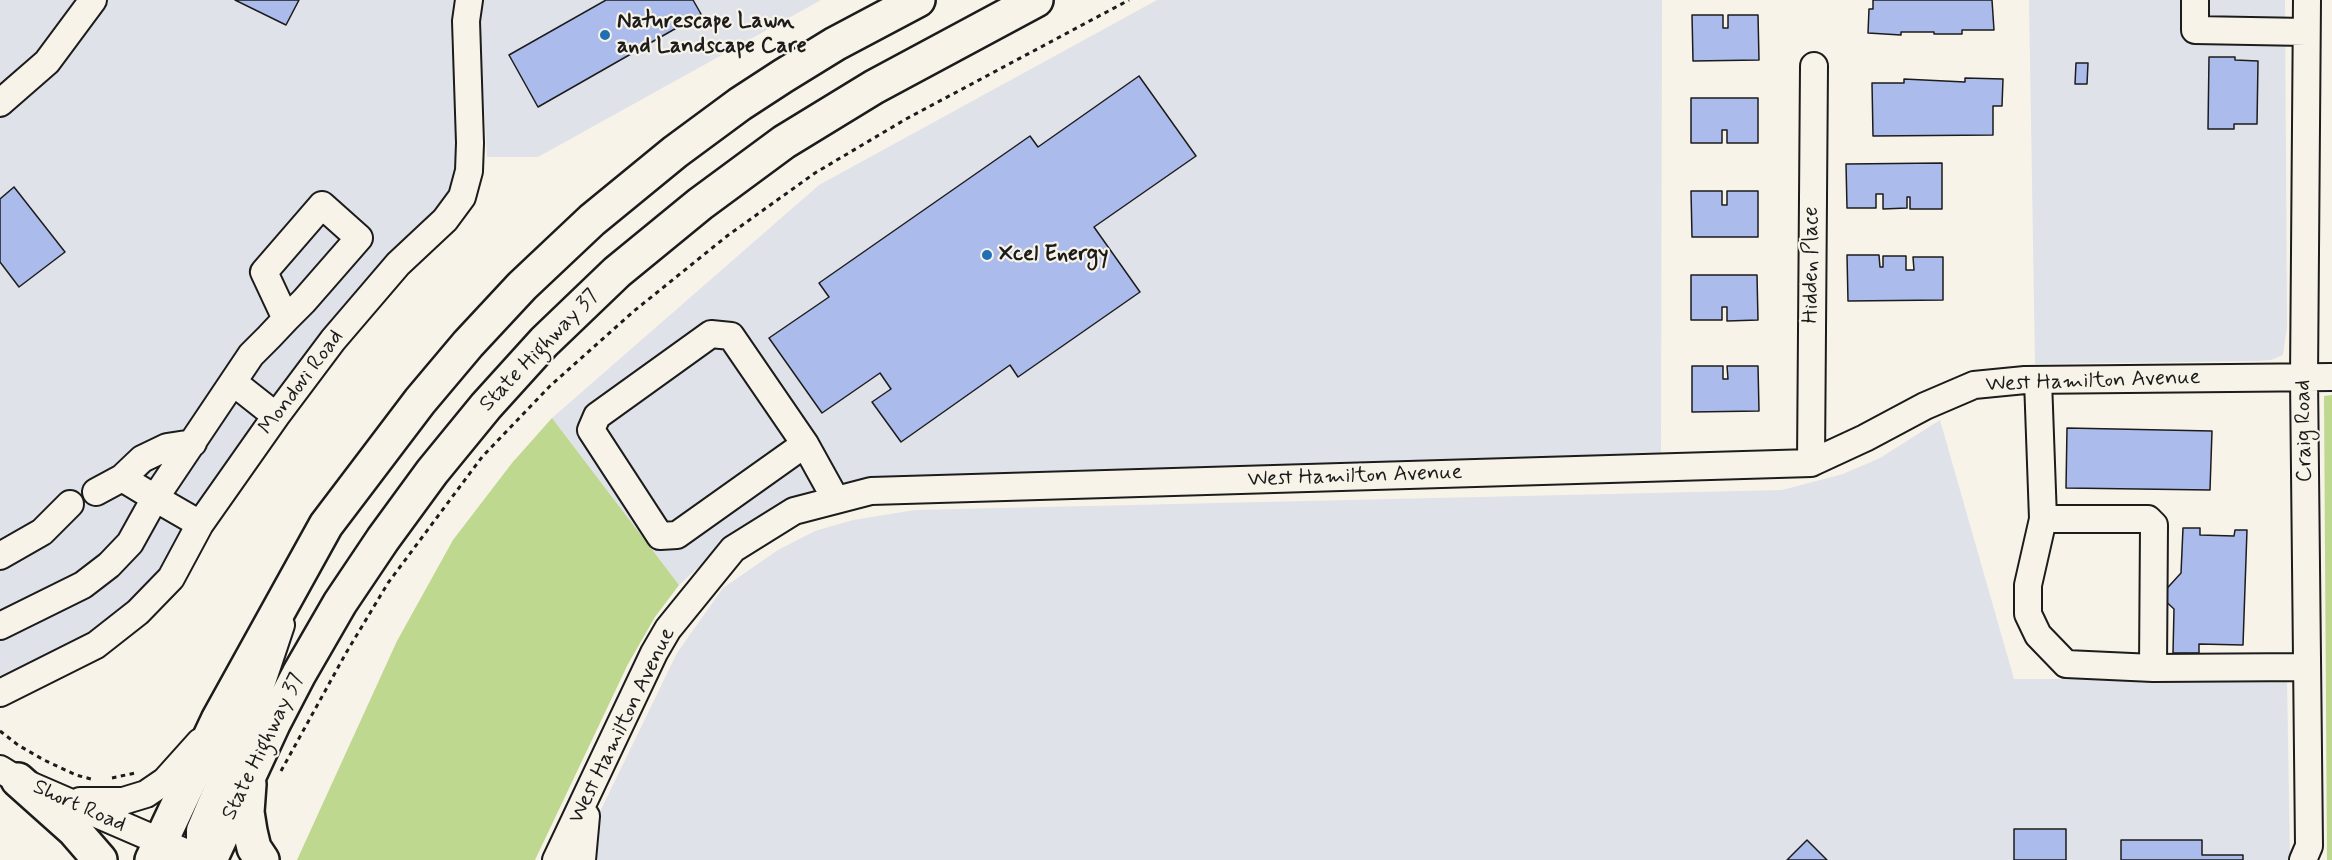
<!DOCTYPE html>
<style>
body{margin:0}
canvas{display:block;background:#f7f3e8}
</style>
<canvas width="2332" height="860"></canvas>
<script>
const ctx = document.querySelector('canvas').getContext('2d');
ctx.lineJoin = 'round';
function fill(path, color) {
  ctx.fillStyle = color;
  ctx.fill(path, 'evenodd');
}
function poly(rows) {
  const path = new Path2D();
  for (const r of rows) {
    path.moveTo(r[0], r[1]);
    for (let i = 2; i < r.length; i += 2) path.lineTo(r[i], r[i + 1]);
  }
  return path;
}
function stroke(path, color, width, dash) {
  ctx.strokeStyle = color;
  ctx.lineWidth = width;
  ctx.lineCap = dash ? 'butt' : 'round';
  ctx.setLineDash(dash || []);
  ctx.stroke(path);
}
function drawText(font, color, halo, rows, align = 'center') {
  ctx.font = font + ' Mynerve,sans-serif';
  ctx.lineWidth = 4.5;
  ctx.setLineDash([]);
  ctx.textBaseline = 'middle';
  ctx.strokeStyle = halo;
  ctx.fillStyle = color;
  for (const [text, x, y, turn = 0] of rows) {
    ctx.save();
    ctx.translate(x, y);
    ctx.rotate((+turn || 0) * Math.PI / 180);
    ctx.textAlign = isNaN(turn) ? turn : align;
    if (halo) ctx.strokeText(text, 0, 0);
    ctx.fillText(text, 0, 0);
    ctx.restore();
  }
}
const built = poly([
 [0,0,821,0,538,157,487,157,480,38,451,38,460,159,452,192,376,271,182,536,161,569,135,598,106,622,68,645,0,676],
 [1157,0,1662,0,1661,453,1416,460,1113,472,907,475,875,477,841,483,806,493,775,508,732,537,679,585,552,418,819,185],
 [2029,0,2285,0,2287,327,2283,355,2271,360,2256,361,2035,364],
 [1940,420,2014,679,2287,679,2290,860,589,860,594,824,677,653,723,588,778,550,815,531,853,520,915,510,1782,490,1843,474,1880,458]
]);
const green = poly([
 [2332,395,2332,860,2327,860,2324,396],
 [552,418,679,585,655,617,628,664,535,860,297,860,397,641,453,540,512,463]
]);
const building = poly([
 [235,0,299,0,286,25,235,0],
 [606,0,693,0,701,14,538,107,509,55,606,0],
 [1873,0,1992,0,1994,30,1962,30,1962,34,1934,34,1934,32,1901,32,1901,35,1868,33,1869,9,1873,9,1873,0],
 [1692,15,1723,15,1723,28,1728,28,1728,15,1758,15,1759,60,1693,61,1692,15],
 [2209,57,2235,57,2235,60,2258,61,2257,124,2234,124,2234,129,2208,129,2209,57],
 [2076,63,2088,63,2087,84,2075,84,2076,63],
 [1139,76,1196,156,1094,227,1140,292,1018,377,1010,365,901,442,872,402,891,389,880,373,822,413,769,338,829,297,819,283,1030,136,1038,147,1139,76],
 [1965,78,2003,79,2002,106,1993,106,1993,135,1873,136,1872,83,1904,83,1904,79,1965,82,1965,78],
 [1691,98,1758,98,1758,143,1727,143,1727,130,1722,130,1722,143,1691,143,1691,98],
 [1942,163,1942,209,1910,209,1910,197,1907,197,1907,208,1883,209,1883,194,1876,194,1876,208,1847,208,1846,164,1942,163],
 [14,187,65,252,19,287,0,262,0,199,14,187],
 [1691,191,1722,191,1722,205,1727,205,1727,191,1758,191,1758,237,1692,237,1691,191],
 [1847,255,1879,255,1880,267,1883,267,1883,256,1906,256,1906,270,1914,270,1913,257,1943,257,1943,300,1848,301,1847,255],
 [1691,275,1757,275,1758,320,1727,321,1727,307,1722,307,1722,320,1691,320,1691,275],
 [1692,366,1723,366,1723,379,1728,379,1727,366,1758,366,1759,411,1692,412,1692,366],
 [2067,428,2212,431,2210,490,2066,488,2067,428],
 [2183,528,2200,528,2200,535,2234,536,2235,530,2247,530,2243,645,2199,644,2199,653,2173,653,2174,609,2160,596,2181,573,2183,528],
 [2014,829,2066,829,2066,860,2014,860,2014,829],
 [1807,840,1827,860,1787,860,1807,840],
 [2121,840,2202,840,2202,855,2243,855,2243,860,2121,860,2121,840]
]);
const path = poly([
 [0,731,18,745,44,760,76,775,91,779],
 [281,771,346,653,388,583,482,457,551,385,634,311,727,236,815,173,906,119,1129,0],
 [112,778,135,773,136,775]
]);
const minor = poly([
 [2195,0,2195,30,2306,32],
 [0,103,47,62,93,0],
 [2038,380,2043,519,2028,585,2028,614,2038,635,2066,664,2153,668,2307,667],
 [233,382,276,416],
 [805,444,677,535,660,536,591,430,597,416,711,334,731,336,805,444,836,500],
 [1811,463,1814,66],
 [122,478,155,498,251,355,269,337,286,319,304,301,359,238,322,205,264,272,286,319],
 [96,492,122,478,142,459,167,447,193,443],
 [2043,519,2148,519,2154,525,2153,668],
 [0,556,42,532,70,504],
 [0,626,83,585,109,565,130,543,155,498,200,524],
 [0,693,96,645,138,612,171,578,200,524,276,416,333,340,398,264,445,220,462,197,469,171,470,143,466,21,469,0],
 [0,769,18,780,203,860],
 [80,801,123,801,146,794,165,781,200,742],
 [208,860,200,842,200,830,259,691,281,625],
 [556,860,654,653,668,629,733,549,794,511,871,491,1811,463,1865,438,1925,406,1974,385,2025,380,2332,377],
 [582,860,586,816],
 [2303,860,2309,846,2304,378,2307,0]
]);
const major = poly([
 [18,780,74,830,100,860],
 [249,784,247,812,250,831,254,848,262,860],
 [152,860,218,720,326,525,420,401,468,344,522,286,592,220,675,152,740,104,783,76,835,44,918,0],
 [210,860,273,724,299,674,340,603,383,539,432,472,486,406,544,342,617,272,700,204,784,142,874,87,1036,0]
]);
const markers = [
 [605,35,6,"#1f6fb2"],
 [987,255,6,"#1f6fb2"]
];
const poiNames = [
 ["Naturescape Lawn",617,22],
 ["and Landscape Care",617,47],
 ["Xcel Energy",999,255]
];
const streetNames = [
 ["Hidden Place",1812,265,-90],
 ["State Highway 37",540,351,-46],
 ["West Hamilton Avenue",2093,382,-2],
 ["Mondovi Road",302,383,-53],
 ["Craig Road",2305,431,-91],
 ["West Hamilton Avenue",1355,477,-2],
 ["West Hamilton Avenue",623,726,-64],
 ["State Highway 37",264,747,-64],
 ["Short Road",79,807,24]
];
fill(built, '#e0e2e9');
fill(green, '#bed88f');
fill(building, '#abbbeb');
stroke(building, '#1c1c1c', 1.5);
stroke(minor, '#1c1c1c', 30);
stroke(major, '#1c1c1c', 38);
stroke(path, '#1c1c1c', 3, [4.5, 4.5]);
stroke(minor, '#f7f3e8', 26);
stroke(major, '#f7f3e8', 33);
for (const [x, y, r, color] of markers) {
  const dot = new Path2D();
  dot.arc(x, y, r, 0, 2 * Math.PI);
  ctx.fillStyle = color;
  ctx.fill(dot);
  stroke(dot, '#f7f3e8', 2);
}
drawText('bold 22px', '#1c1c1c', '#f7f3e8', poiNames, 'left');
drawText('22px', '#1c1c1c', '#f7f3e8', streetNames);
</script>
